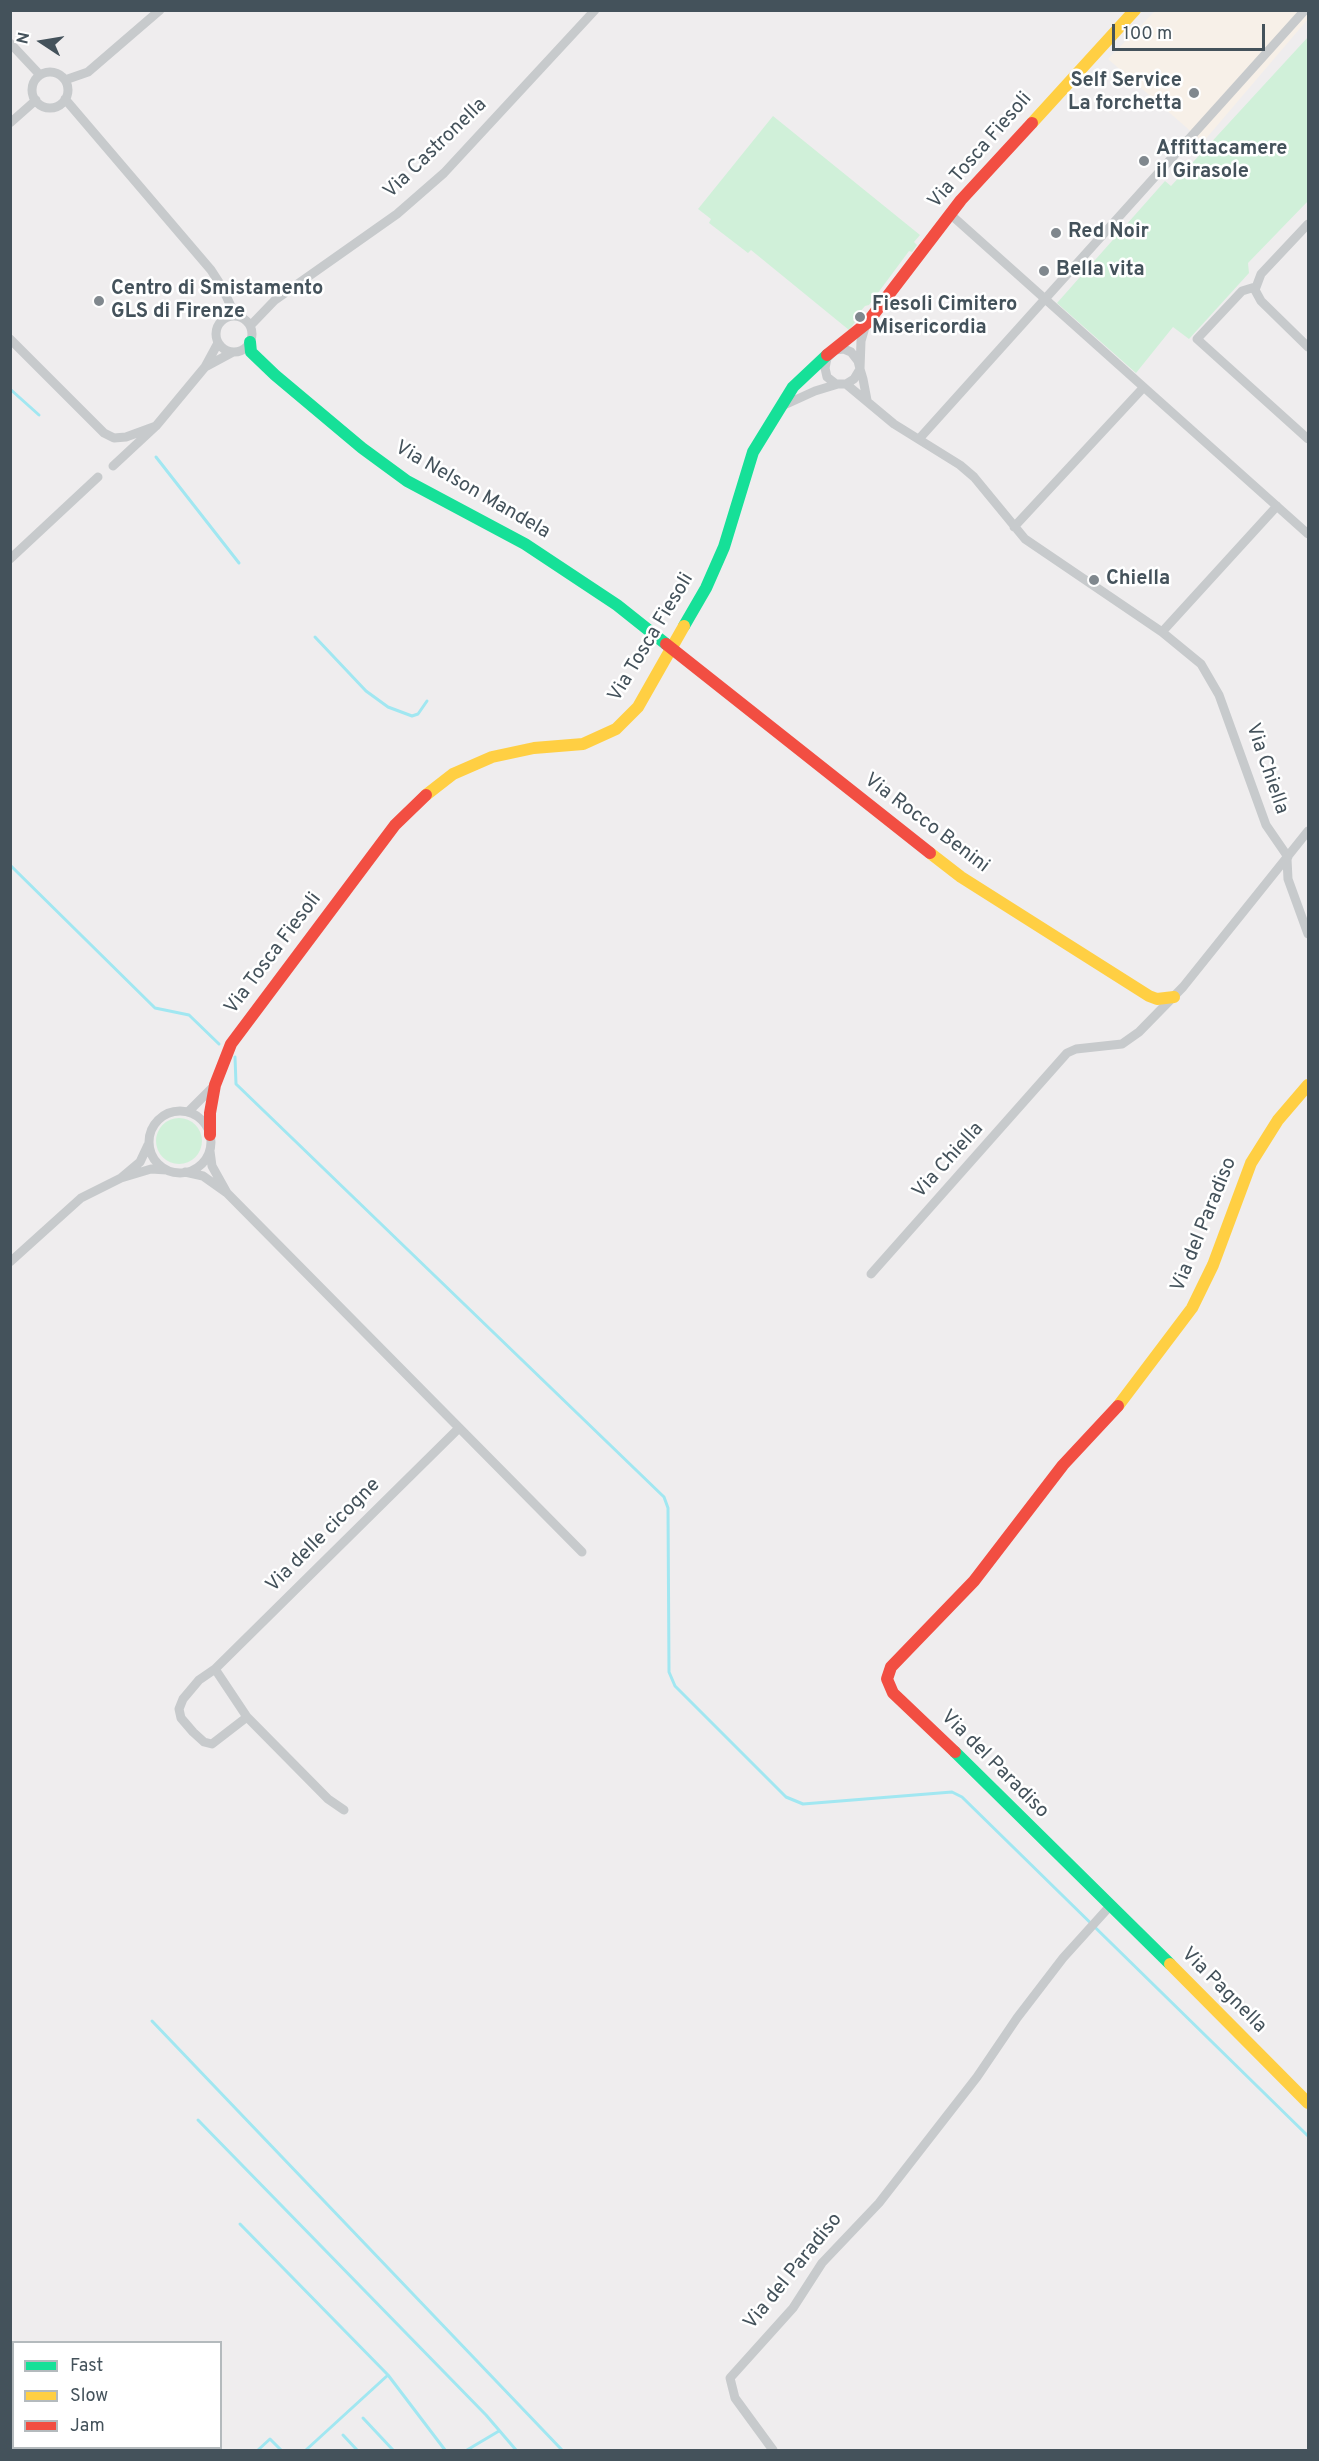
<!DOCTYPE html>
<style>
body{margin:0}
#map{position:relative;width:1319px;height:2461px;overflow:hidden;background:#efedee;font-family:Overpass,sans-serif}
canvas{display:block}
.frame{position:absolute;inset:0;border:12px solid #44525b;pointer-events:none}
.legend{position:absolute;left:12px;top:2341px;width:210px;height:108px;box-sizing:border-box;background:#fff;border:2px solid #b4babd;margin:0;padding:8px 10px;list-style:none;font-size:18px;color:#44525b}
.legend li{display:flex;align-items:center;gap:12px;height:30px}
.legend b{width:30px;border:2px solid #b4babd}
.north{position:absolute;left:12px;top:12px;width:60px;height:60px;-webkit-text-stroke:4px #fff;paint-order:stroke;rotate:282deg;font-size:16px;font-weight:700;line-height:24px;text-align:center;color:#44525b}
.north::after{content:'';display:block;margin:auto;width:21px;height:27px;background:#44525b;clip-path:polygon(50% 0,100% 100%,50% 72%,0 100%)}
.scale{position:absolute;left:1112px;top:24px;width:153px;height:27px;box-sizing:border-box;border:3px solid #44525b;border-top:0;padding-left:8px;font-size:18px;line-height:21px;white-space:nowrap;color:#44525b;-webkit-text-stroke:4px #fff;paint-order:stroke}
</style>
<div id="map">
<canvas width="1319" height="2461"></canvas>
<div class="frame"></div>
<ul class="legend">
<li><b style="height:8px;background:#16e098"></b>Fast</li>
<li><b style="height:8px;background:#ffcf43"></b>Slow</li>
<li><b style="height:8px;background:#f24e42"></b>Jam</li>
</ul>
<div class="north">N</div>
<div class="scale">100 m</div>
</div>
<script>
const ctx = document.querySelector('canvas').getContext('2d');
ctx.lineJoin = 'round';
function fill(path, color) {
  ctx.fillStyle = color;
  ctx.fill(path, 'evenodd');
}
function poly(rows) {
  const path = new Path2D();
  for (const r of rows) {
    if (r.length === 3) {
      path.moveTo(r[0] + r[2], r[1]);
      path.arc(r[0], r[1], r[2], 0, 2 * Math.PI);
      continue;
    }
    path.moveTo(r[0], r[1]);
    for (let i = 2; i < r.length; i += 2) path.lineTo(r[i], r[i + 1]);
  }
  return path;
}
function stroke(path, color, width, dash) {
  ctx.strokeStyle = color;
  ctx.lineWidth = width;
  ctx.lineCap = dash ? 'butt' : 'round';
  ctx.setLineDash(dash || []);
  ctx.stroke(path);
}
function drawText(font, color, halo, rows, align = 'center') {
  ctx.font = font + ' Overpass,sans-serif';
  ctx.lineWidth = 5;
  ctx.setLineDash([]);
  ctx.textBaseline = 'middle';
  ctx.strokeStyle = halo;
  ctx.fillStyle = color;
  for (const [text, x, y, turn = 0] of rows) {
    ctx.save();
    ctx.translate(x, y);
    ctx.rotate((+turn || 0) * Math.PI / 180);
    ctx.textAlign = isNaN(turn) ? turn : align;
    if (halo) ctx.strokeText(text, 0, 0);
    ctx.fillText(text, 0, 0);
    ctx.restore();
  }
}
const commercial = poly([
 [1155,11,1308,11,1308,19,1203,142,1108,59]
]);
const green = poly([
 [1308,37,1308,201,1248,263,1249,273,1189,339,1173,327,1136,373,1057,303,1165,181,1171,186],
 [773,116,920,235,914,242,917,245,912,252,909,251,869,305,865,306,853,320,855,322,849,330,751,250,748,253,709,223,711,219,698,209],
 [179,1141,23],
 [28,2448,85,2448,88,2450,25,2450]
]);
const stream = poly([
 [10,389,39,415],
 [156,457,239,563],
 [315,637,366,691,388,707,412,716,418,714,427,701],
 [10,865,155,1008,189,1015,219,1044],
 [235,1057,236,1084,664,1497,668,1508,669,1672,675,1686,786,1797,803,1804,952,1792,962,1797,1308,2136],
 [152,2021,562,2450],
 [198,2120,486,2415,516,2450],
 [240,2224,388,2375,445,2450],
 [363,2418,393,2450],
 [343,2435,357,2450],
 [258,2450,270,2439,281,2450],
 [306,2450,388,2375],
 [467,2450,499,2431]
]);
const street = poly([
 [10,43,40,75],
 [50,90,18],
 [65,80,88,72,160,10],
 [65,99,211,270,222,287,235,315],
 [10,123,36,100],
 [950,214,1308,534],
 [1308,224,1261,274,1255,290,1261,301,1308,347],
 [1255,287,1242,291,1197,339,1308,439],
 [234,334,18],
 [866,324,861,341,860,369,854,379,846,384,836,384,827,377,825,368,827,358,835,350,844,349,851,352,858,361,860,369,863,379,867,400],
 [250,326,275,300,397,214,444,173,595,10],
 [10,339,104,433,114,438,126,437,156,426],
 [207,366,233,352],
 [846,384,894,424,960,465,974,477,1025,539,1162,632,1201,664,1219,695,1266,825,1288,857],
 [782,406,815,391,838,384],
 [919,439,1305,10],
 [113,466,156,426,205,367,218,343],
 [1014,527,1143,388],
 [10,559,98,477],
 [1162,632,1277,506],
 [1287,859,1288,879,1308,934],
 [180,1142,31],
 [188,1112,214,1086],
 [148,1145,140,1162,121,1178,151,1169,167,1170],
 [185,1172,203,1176,227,1193,212,1166,210,1151],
 [227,1193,582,1552],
 [10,1262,81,1198,121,1178],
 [871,1274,1067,1053,1076,1049,1122,1044,1139,1032,1183,987,1308,831],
 [215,1669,247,1717,328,1799,344,1810],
 [247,1717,212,1744,204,1742,193,1732,181,1718,179,1709,183,1699,199,1680,215,1669,458,1429],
 [10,2368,14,2372],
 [88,2448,91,2450],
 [773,2450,735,2398,730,2378,793,2308,822,2263,879,2203,977,2077,1017,2018,1063,1958,1110,1906]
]);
const fast = poly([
 [250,342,251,352,275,375,362,448,407,481,525,544,617,605,666,644],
 [684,626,706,588,724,547,753,452,793,387,827,355],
 [955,1752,1170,1964]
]);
const slow = poly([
 [1032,123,1135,10],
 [426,795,453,774,492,757,534,748,583,744,616,729,638,707,684,626],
 [930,853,961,877,1149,996,1157,999,1174,997],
 [1118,1406,1192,1308,1213,1265,1251,1163,1278,1120,1308,1085],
 [1170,1964,1308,2103]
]);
const jam = poly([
 [827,355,867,323,961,200,1032,123],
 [666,644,930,853],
 [210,1135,210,1113,215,1085,231,1044,395,825,426,795],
 [955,1752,893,1693,887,1679,891,1667,974,1581,1063,1465,1118,1406]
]);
const markers = [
 [1194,93,6,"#80888e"],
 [1144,161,6,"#80888e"],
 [1056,233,6,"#80888e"],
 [1044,271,6,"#80888e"],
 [99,301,6,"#80888e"],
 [860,317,6,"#80888e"],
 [1094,580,6,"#80888e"]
];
const poiNames = [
 ["Self Service",1182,82,"right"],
 ["La forchetta",1182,105,"right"],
 ["Affittacamere",1156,150],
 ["il Girasole",1156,173],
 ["Red Noir",1068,233],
 ["Bella vita",1056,271],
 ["Centro di Smistamento",111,290],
 ["GLS di Firenze",111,313],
 ["Fiesoli Cimitero",872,306],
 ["Misericordia",872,329],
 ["Chiella",1106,580]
];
const streetNames = [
 ["Via Castronella",436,149,-44],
 ["Via Tosca Fiesoli",981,151,-49],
 ["Via Nelson Mandela",472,491,30],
 ["Via Tosca Fiesoli",652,638,-59],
 ["Via Chiella",1266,769,71],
 ["Via Rocco Benini",926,824,37],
 ["Via Tosca Fiesoli",274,954,-53],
 ["Via Chiella",949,1161,-48],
 ["Via del Paradiso",1205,1225,-68],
 ["Via delle cicogne",324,1536,-45],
 ["Via del Paradiso",994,1765,45],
 ["Via Pagnella",1223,1991,45],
 ["Via del Paradiso",794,2272,-51]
];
fill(commercial, '#f7f0e8');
fill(green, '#d0f0d9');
stroke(stream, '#a1e7f1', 3);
stroke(street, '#c7cacc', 9);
stroke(fast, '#16e098', 12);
stroke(slow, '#ffcf43', 12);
stroke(jam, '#f24e42', 12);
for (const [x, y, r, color] of markers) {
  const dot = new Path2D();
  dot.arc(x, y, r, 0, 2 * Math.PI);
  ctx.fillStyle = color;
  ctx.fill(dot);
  stroke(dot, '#fff', 2);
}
drawText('bold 20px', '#44525b', '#fff', poiNames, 'left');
drawText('20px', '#44525b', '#fff', streetNames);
</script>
